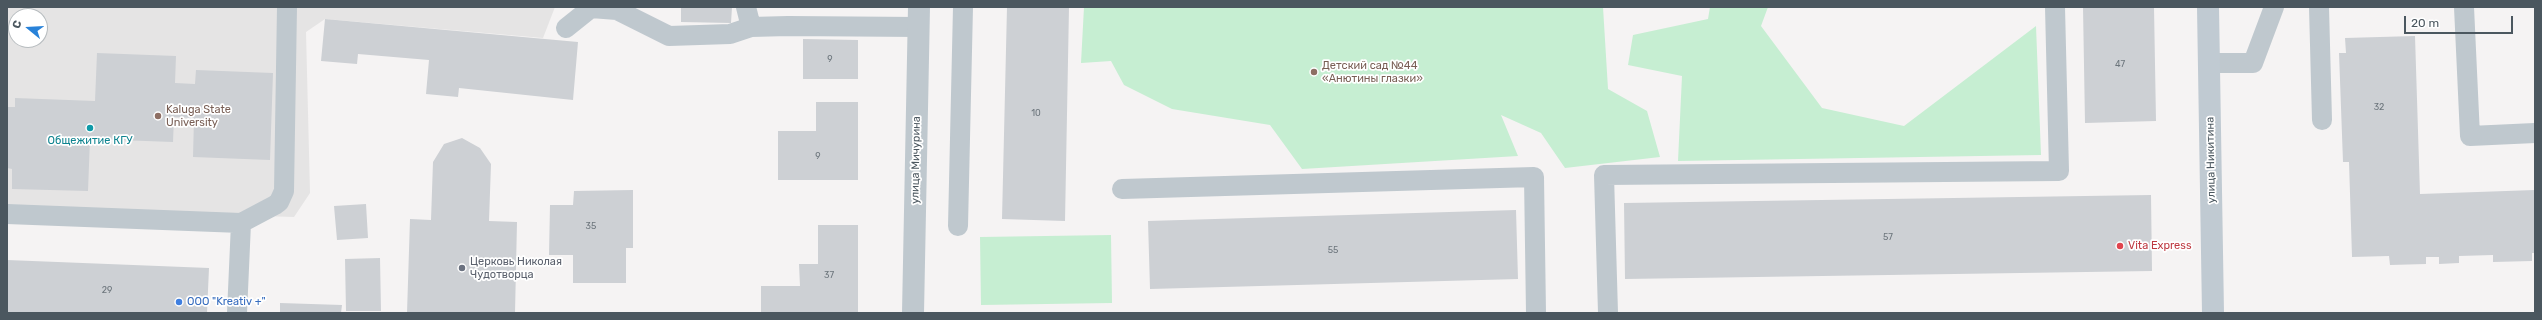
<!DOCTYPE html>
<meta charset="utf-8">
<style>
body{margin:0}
#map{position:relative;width:2542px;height:320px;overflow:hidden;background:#f5f3f3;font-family:Rubik,sans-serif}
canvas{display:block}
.frame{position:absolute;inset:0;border:8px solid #4b575f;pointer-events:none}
.north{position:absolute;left:8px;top:8px;width:40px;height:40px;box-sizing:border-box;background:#fff;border:1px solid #b7bcbf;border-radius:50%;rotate:288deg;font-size:11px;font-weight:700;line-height:16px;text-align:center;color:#4b575f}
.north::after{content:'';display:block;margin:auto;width:14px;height:18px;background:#2882d9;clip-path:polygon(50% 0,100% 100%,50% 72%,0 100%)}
.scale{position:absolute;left:2404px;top:16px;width:109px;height:18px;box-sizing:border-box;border:2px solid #4b575f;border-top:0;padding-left:5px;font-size:12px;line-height:14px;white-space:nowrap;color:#4b575f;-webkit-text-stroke:3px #fff;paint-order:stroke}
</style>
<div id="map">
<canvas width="2542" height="320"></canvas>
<div class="frame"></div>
<div class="north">С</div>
<div class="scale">20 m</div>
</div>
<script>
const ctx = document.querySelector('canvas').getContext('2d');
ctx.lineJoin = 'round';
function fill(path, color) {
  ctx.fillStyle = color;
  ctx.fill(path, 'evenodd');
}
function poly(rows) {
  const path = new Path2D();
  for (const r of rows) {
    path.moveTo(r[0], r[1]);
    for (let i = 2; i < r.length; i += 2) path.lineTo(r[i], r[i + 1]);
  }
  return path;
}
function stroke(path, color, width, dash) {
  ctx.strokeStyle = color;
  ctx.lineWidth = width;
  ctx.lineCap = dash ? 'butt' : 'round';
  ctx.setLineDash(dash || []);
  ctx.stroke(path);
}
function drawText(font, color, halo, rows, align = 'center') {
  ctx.font = font + ' Rubik,sans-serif';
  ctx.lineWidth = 3.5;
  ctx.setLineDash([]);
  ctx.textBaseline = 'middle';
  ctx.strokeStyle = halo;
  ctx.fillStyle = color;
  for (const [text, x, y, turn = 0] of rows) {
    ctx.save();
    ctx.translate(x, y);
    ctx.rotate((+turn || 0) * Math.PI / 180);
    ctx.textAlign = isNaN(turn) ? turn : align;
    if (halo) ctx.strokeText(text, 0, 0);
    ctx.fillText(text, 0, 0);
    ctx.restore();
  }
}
const education = poly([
 [7,7,555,7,543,38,325,19,306,32,310,193,294,217,7,208],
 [16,16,40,16,40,40,16,40]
]);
const green = poly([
 [1084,7,1603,7,1608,89,1647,111,1660,157,1565,168,1541,133,1501,115,1518,156,1302,169,1270,125,1172,109,1124,85,1111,61,1081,63],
 [1710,7,1768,7,1761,26,1822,108,1904,126,2036,26,2041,155,1678,161,1682,76,1628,65,1633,35,1708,19],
 [1111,235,1112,303,981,305,980,237]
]);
const building = poly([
 [681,7,732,7,731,23,681,22],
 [1007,7,1069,7,1065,221,1002,219],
 [2083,7,2154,7,2156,121,2085,123],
 [325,19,578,42,573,100,459,88,458,97,426,94,429,60,358,54,357,64,321,61],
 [2415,36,2420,194,2535,190,2535,253,2532,253,2532,261,2493,262,2493,255,2459,256,2459,263,2439,264,2439,257,2426,257,2426,264,2390,265,2389,256,2352,257,2349,162,2343,162,2339,53,2346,53,2345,38],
 [803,39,858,40,858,79,803,79],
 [97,53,176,56,175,83,195,84,196,70,273,73,270,160,193,157,194,118,174,117,173,142,90,139,88,191,12,189,12,169,7,168,7,107,15,107,15,98,95,101],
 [816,102,858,102,858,180,778,180,778,131,816,131],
 [462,138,480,148,491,164,489,221,517,222,515,313,407,313,410,219,431,220,433,162,444,144],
 [633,190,633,248,626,248,626,283,573,283,573,255,549,255,550,205,573,205,574,191],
 [2151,195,2152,271,1625,279,1624,203],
 [366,204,368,238,337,240,334,206],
 [1516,210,1518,279,1150,289,1148,221],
 [818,225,858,225,858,313,761,313,761,286,800,286,799,264,818,264],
 [380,258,381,311,346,311,345,259],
 [7,260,209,268,207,313,7,313],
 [280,303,342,305,341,313,280,313]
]);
const lane = poly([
 [746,7,751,27],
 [2319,7,2322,120],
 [2464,7,2470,136,2535,133],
 [566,28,591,8,617,10,669,36,730,34,751,27,788,26,919,27],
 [2209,63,2253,63,2274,7],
 [1122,189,1534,177,1536,313],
 [7,214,241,223],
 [958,226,963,7],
 [237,313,241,223,275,205,279,202,284,191,287,7],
 [1608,313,1604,175,2059,171,2055,7]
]);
const street = poly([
 [913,313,919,7]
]);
const secondary = poly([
 [2208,7,2213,313]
]);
const markers = [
 [1314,72,4,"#8d6e63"],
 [158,116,4,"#8d6e63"],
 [90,128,4,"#0f9aa8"],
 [2120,246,4,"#e0444e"],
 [462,268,4,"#6b7280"],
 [179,302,4,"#3f7fe0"]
];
const numberNames = [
 ["9",830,59],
 ["47",2120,64],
 ["32",2379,107],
 ["10",1036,113],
 ["9",818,156],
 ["35",591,226],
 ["57",1888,237],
 ["55",1333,250],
 ["37",829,275],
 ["29",107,290]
];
const educationNames = [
 ["Детский сад №44",1322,66],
 ["«Анютины глазки»",1322,79],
 ["Kaluga State",166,110],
 ["University",166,123]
];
const cultureNames = [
 ["Общежитие КГУ",90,141]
];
const streetNames = [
 ["улица Мичурина",916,160,-89],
 ["улица Никитина",2211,160,-91]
];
const healthNames = [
 ["Vita Express",2128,246]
];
const worshipNames = [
 ["Церковь Николая",470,262],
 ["Чудотворца",470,275]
];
const shopNames = [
 ["OOO \"Kreativ +\"",187,302]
];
fill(education, '#e5e4e4');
fill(green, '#c6eed2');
fill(building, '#cdd0d4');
stroke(lane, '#bfc8ce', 20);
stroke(street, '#bfc8ce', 22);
stroke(secondary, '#c0cad2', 22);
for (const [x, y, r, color] of markers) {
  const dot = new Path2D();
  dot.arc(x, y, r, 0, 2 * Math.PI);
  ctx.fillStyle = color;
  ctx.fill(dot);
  stroke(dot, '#fff', 1.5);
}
drawText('9px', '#6c757c', null, numberNames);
drawText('11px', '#785e54', '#fff', educationNames, 'left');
drawText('11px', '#0d838f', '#fff', cultureNames);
drawText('11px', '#4b575f', '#fff', streetNames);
drawText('11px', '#be3a42', '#fff', healthNames, 'left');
drawText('11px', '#5b616d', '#fff', worshipNames, 'left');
drawText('11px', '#366cbe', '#fff', shopNames, 'left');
</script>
